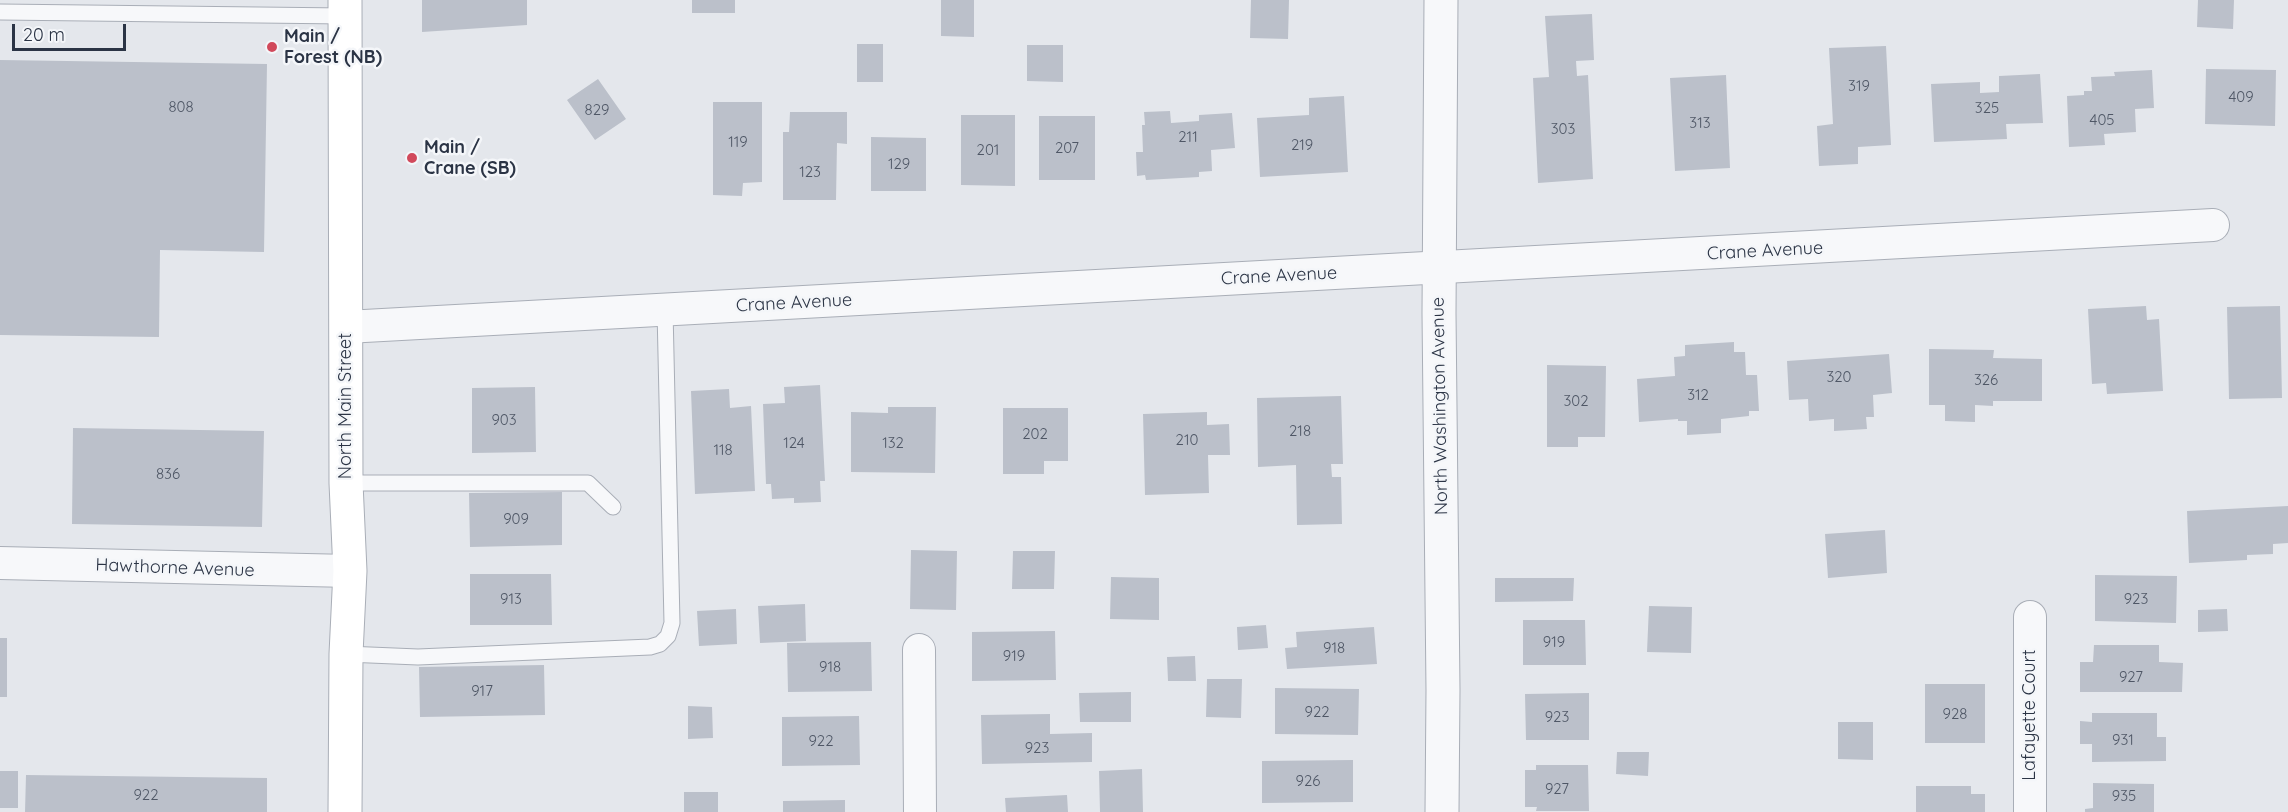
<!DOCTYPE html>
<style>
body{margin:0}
#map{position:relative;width:2288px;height:812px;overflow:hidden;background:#e4e7ec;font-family:Quicksand,sans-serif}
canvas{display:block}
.scale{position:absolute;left:12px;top:24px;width:114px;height:27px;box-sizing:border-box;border:3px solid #2b3445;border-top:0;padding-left:8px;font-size:18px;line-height:21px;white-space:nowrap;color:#2b3445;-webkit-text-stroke:4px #f4f6f9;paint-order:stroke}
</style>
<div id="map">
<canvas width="2288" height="812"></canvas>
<div class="scale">20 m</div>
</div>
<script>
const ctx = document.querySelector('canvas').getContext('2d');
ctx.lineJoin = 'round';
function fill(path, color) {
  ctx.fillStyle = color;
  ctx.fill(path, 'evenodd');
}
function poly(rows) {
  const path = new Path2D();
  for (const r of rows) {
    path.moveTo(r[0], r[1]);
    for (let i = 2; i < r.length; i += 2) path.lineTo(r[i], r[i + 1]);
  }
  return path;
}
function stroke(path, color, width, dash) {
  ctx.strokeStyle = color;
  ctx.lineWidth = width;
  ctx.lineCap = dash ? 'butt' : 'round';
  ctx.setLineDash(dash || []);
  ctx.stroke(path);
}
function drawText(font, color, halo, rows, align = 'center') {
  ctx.font = font + ' Quicksand,sans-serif';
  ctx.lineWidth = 5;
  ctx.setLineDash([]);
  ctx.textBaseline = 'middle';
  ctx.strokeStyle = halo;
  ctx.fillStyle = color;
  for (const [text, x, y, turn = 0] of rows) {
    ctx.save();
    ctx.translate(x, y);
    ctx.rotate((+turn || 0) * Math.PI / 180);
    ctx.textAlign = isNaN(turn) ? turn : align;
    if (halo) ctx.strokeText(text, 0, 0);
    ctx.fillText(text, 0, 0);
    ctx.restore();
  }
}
const building = poly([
 [422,0,527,0,527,25,422,32],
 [692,0,735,0,735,13,692,13],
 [941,0,974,0,974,37,941,36],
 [1251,0,1289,0,1288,39,1250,38],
 [2198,0,2234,0,2233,29,2197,27],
 [1592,14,1594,60,1576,61,1577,76,1588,75,1593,179,1538,183,1533,78,1549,77,1545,16],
 [857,44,883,44,883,82,857,82],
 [1027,45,1063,45,1063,82,1027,81],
 [1886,46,1891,145,1858,147,1858,164,1819,166,1817,126,1833,124,1829,48],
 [0,60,267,64,264,252,160,250,159,337,0,335],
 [2206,69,2276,70,2275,126,2205,124],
 [2152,70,2154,108,2135,109,2136,132,2104,134,2105,145,2069,147,2067,96,2084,95,2084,91,2092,91,2091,77,2115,76,2114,72],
 [2040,74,2043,123,2006,124,2007,139,1934,142,1931,84,1980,82,1980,93,1999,92,1999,76],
 [1726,75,1730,168,1675,171,1670,78],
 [598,79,626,119,595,140,567,100],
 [1344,96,1348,172,1260,177,1257,118,1309,115,1309,98],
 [713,102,762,102,762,182,743,183,742,196,713,195],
 [1170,111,1171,123,1199,121,1199,115,1232,113,1235,148,1211,150,1212,171,1199,172,1199,177,1146,180,1145,175,1137,176,1136,152,1143,152,1142,125,1145,125,1144,112],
 [790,112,847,112,847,144,837,143,836,200,783,200,783,132,789,132],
 [961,115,1015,115,1015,186,961,185],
 [1039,116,1095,116,1095,180,1039,180],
 [871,137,926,138,926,191,871,191],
 [2146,306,2147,320,2159,319,2163,391,2107,394,2106,383,2092,384,2088,309],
 [2280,306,2282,398,2229,399,2227,307],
 [1734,342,1734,352,1745,352,1746,375,1757,375,1759,411,1749,411,1749,416,1721,419,1721,433,1687,435,1687,421,1678,421,1678,419,1639,422,1637,379,1675,376,1674,357,1685,356,1685,345],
 [1929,349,1994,350,1993,358,2042,359,2042,401,1993,401,1993,406,1975,405,1975,422,1945,421,1945,405,1929,405],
 [1889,354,1892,393,1873,395,1874,417,1866,417,1867,429,1834,431,1834,419,1809,421,1808,399,1789,400,1787,361],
 [1547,365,1606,366,1605,437,1578,437,1578,447,1547,447],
 [820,385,825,481,820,481,821,502,794,503,794,498,772,499,771,484,766,484,763,404,785,403,784,387],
 [535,387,536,452,472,453,472,388],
 [729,389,730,408,751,406,755,491,695,494,691,391],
 [1341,396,1343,464,1331,464,1332,477,1341,477,1342,524,1297,525,1296,465,1258,467,1257,398],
 [888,407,936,407,935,473,851,472,851,412,888,413],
 [1003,408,1068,408,1068,461,1044,461,1044,474,1003,474],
 [1207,412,1207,425,1229,424,1230,455,1208,455,1209,493,1145,495,1143,414],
 [73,428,264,431,262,527,72,524],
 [562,492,562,545,470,547,469,493],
 [2288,506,2288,543,2273,544,2273,554,2247,555,2247,560,2189,563,2187,511],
 [1885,530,1887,573,1828,578,1825,534],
 [911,550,957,551,956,610,910,609],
 [1013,551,1055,551,1054,589,1012,589],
 [470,574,551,574,552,625,470,625],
 [2095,575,2177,576,2176,623,2095,621],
 [1111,577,1159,578,1159,620,1110,619],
 [1495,578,1574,578,1573,601,1495,602],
 [805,604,806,641,760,643,758,606],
 [1649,606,1692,607,1691,653,1647,652],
 [736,609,737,644,699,646,697,611],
 [2227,609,2228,631,2198,632,2198,610],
 [1523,620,1585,620,1586,665,1523,665],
 [1266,625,1268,648,1238,650,1237,627],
 [1374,627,1377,664,1287,669,1285,648,1297,647,1296,632],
 [1055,631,1056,680,972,681,972,632],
 [0,638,7,638,7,697,0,697],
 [871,642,872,691,788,692,787,643],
 [2094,645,2159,645,2159,662,2183,663,2182,692,2080,692,2080,662,2093,662],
 [1195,656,1196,681,1168,681,1167,657],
 [544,665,545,715,420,717,419,667],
 [1207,679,1242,679,1241,718,1206,717],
 [1925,684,1985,684,1985,743,1925,743],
 [1275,688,1359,689,1358,735,1275,734],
 [1131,692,1131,722,1080,722,1079,693],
 [1589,693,1589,740,1526,740,1525,694],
 [688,706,712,707,713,738,688,739],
 [2092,713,2157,713,2157,737,2166,737,2166,761,2092,762,2092,744,2080,744,2080,721,2092,722],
 [1050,714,1050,734,1092,733,1092,762,982,764,981,715],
 [859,716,860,765,782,766,782,717],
 [1838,722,1873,722,1873,760,1838,759],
 [1617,752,1649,752,1648,776,1616,774],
 [1353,760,1353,802,1262,803,1262,761],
 [1536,765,1588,765,1589,811,1536,811,1537,807,1525,807,1525,770,1536,770],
 [1142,769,1143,812,1100,812,1099,771],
 [0,771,18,771,18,808,0,808],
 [26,775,267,778,267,812,25,812],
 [2093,783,2154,784,2154,812,2085,812,2085,809,2093,808],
 [1916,786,1971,786,1971,794,1985,794,1985,812,1916,812],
 [684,792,718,792,718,812,684,812],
 [1067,795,1068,812,1006,812,1005,798],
 [845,800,845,812,783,812,783,801]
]);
const service = poly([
 [0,12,345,16],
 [346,483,588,483,613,507],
 [346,654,418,657,650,647,660,644,668,636,672,623,665,310]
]);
const minor = poly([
 [346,327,2213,225],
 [0,563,350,571],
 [2030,617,2030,812],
 [919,650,920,812]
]);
const tertiary = poly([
 [1441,0,1439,313,1443,690,1442,812]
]);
const secondary = poly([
 [345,812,346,654,350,571,346,483,345,0]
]);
const markers = [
 [272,47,6,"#d1495b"],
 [412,158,6,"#d1495b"]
];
const numberNames = [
 ["319",1859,86],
 ["409",2241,97],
 ["808",181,107],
 ["325",1987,108],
 ["829",597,110],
 ["405",2102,120],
 ["313",1700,123],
 ["303",1563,129],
 ["211",1188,137],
 ["119",738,142],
 ["219",1302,145],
 ["207",1067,148],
 ["201",988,150],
 ["129",899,164],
 ["123",810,172],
 ["320",1839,377],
 ["326",1986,380],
 ["312",1698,395],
 ["302",1576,401],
 ["903",504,420],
 ["218",1300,431],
 ["202",1035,434],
 ["210",1187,440],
 ["124",794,443],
 ["132",893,443],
 ["118",723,450],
 ["836",168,474],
 ["909",516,519],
 ["913",511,599],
 ["923",2136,599],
 ["919",1554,642],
 ["918",1334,648],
 ["919",1014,656],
 ["918",830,667],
 ["927",2131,677],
 ["917",482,691],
 ["922",1317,712],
 ["928",1955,714],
 ["923",1557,717],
 ["931",2123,740],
 ["922",821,741],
 ["923",1037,748],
 ["926",1308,781],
 ["927",1557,789],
 ["922",146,795],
 ["935",2124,796]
];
const poiNames = [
 ["Main /",284,37],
 ["Forest (NB)",284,58],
 ["Main /",424,148],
 ["Crane (SB)",424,169]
];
const streetNames = [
 ["Crane Avenue",1765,251,-3],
 ["Crane Avenue",1279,276,-3],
 ["Crane Avenue",794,303,-3],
 ["North Main Street",346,406,-90],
 ["North Washington Avenue",1440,406,-91],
 ["Hawthorne Avenue",175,568,2],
 ["Lafayette Court",2030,715,-90]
];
fill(building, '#bbc0ca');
stroke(service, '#a9aeb7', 17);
stroke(minor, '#a9aeb7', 34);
stroke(tertiary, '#a9aeb7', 35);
stroke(secondary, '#a9aeb7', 35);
stroke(service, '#f7f8fa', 15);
stroke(minor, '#f7f8fa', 32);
stroke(tertiary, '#f7f8fa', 33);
stroke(secondary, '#fff', 33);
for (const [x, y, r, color] of markers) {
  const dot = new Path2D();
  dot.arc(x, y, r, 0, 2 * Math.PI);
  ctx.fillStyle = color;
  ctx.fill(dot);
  stroke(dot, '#f4f6f9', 2);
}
drawText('15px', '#4f5766', null, numberNames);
drawText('bold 18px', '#2b3445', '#f4f6f9', poiNames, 'left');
drawText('18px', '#2b3445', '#f4f6f9', streetNames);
</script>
